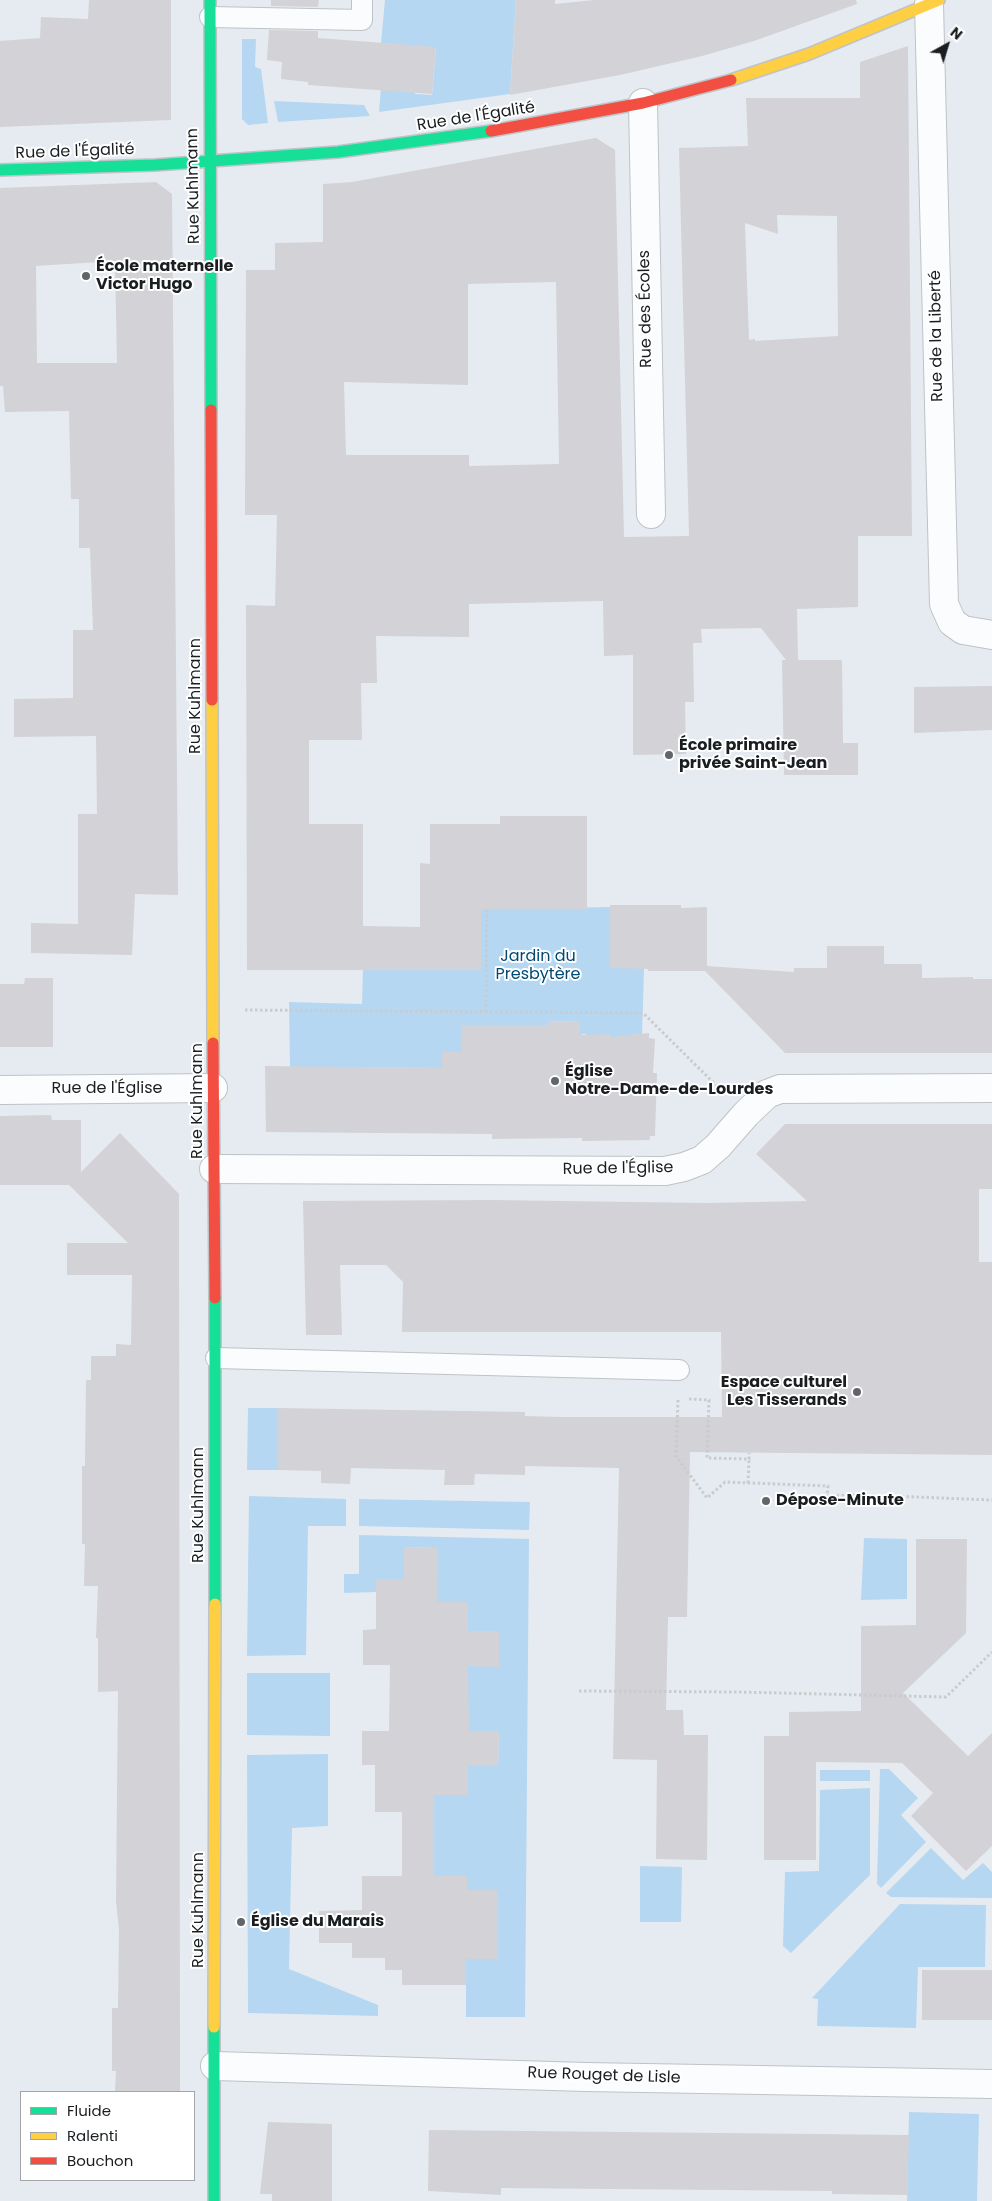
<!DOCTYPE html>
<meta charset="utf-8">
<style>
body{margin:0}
#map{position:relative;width:992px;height:2201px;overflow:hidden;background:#e6ebf1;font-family:Poppins,sans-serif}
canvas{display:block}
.legend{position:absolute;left:20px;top:2091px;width:175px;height:90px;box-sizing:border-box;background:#fff;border:1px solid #a3a5a6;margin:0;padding:6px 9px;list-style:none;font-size:15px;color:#1a1e21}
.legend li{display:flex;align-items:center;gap:10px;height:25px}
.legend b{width:25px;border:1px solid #a3a5a6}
.north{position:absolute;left:922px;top:20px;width:50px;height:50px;-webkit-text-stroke:4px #fff;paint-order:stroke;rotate:39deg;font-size:14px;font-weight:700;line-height:20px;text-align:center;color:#1a1e21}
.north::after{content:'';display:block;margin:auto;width:18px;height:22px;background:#1a1e21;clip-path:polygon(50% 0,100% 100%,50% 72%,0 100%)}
</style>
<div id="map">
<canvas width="992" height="2201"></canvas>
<ul class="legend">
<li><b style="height:6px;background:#16e098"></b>Fluide</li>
<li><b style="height:6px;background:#ffcf43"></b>Ralenti</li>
<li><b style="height:6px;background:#f24e42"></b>Bouchon</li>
</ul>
<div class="north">N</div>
</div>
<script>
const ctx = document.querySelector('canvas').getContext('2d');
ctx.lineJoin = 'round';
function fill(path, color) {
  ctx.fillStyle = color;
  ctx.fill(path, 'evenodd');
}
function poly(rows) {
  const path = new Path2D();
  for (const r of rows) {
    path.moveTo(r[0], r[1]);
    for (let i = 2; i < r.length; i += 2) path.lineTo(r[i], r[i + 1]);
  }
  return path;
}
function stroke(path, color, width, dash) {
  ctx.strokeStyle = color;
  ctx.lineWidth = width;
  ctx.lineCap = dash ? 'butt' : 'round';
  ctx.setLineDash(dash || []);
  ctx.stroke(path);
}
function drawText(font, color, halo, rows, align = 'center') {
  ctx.font = font + ' Poppins,sans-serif';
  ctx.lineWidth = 4;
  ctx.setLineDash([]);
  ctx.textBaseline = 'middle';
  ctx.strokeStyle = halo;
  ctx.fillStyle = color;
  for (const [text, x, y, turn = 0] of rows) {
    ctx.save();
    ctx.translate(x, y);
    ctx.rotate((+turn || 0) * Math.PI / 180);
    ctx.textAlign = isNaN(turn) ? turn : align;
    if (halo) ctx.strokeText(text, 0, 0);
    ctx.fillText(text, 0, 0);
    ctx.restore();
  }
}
const green = poly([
 [385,0,516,0,510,94,379,112,381,87,415,89,415,94,432,95,436,48,381,43],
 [242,39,256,39,255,67,261,69,268,123,248,125,242,119],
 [274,101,364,105,370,116,278,122],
 [610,907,644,969,642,1038,636,1034,632,1035,632,1039,610,1039,610,1034,586,1039,586,1034,582,1034,580,1038,580,1022,548,1021,548,1038,462,1026,462,1052,442,1052,442,1068,290,1067,289,1002,362,1004,363,970,481,970,481,909],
 [248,1408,278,1408,278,1470,247,1470],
 [249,1496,346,1499,346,1526,308,1526,306,1655,247,1656],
 [359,1499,530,1502,529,1530,359,1526],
 [359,1535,529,1539,525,2017,466,2017,466,1959,498,1958,498,1890,467,1890,467,1876,434,1876,434,1795,468,1766,498,1766,499,1731,468,1731,468,1666,499,1666,499,1632,468,1631,468,1602,437,1602,437,1548,404,1547,404,1579,376,1579,376,1592,344,1593,344,1574,359,1574],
 [864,1538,907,1539,907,1599,861,1600],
 [247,1673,330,1673,330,1736,247,1735],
 [328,1754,328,1826,292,1828,289,1969,378,2005,378,2016,248,2013,247,1755],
 [880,1769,889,1769,918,1798,901,1815,926,1842,881,1888,877,1884],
 [820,1770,870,1770,870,1781,820,1781],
 [870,1788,870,1875,791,1953,783,1946,785,1872,819,1871,820,1790],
 [931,1848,963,1880,983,1863,992,1872,992,1898,891,1897,886,1893],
 [640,1866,682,1867,681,1922,640,1922],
 [900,1904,986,1905,985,1967,918,1967,916,2028,817,2026,818,1999,812,1998],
 [909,2112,979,2114,977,2201,907,2201]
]);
const building = poly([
 [89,0,171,0,171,120,0,127,0,41,40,38,41,17,88,19],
 [271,0,319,0,318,7,271,6],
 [516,0,555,0,555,4,594,0,856,0,857,4,754,41,702,56,620,75,510,95],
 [269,30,318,31,318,38,436,47,432,94,308,85,308,82,281,79,282,62,267,60],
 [908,46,912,536,858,536,858,607,797,609,798,660,842,660,843,743,858,743,858,775,784,775,782,660,786,660,761,628,701,629,702,643,693,643,694,702,685,702,686,754,633,755,633,655,604,656,603,601,469,604,469,637,376,636,377,683,361,683,362,740,309,740,309,824,363,824,363,926,420,927,420,863,430,864,430,824,500,824,500,816,587,816,587,909,481,909,481,970,247,970,246,605,275,606,277,515,245,515,246,270,275,270,275,243,323,242,323,184,352,182,596,138,615,150,624,537,689,536,679,148,748,146,746,98,860,98,860,62],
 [777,215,837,216,838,336,755,341,755,339,749,340,745,223,778,234],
 [556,282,559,464,469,466,469,455,346,455,344,382,468,385,468,284],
 [156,182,172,194,178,895,135,894,132,955,31,953,31,923,78,924,78,814,97,814,96,736,14,737,14,699,73,698,73,630,93,630,90,548,79,548,79,499,71,499,69,411,5,412,3,386,0,386,0,188],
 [115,261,117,363,37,363,36,266],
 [992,686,992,730,914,733,914,687],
 [610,905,681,905,681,908,707,907,707,966,794,972,794,968,827,968,827,946,884,946,884,964,922,964,922,978,973,977,973,979,992,979,992,1053,785,1053,705,971,648,971,648,969,610,968],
 [25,978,53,978,53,1047,0,1047,0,984,24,984],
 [548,1021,580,1022,580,1035,610,1034,610,1037,649,1033,649,1038,655,1039,653,1073,657,1073,655,1136,650,1136,650,1140,582,1141,582,1138,492,1139,492,1134,266,1132,265,1066,442,1068,442,1052,462,1052,462,1025,548,1025],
 [51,1115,52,1120,81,1120,81,1172,120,1133,179,1194,180,2092,115,2092,116,2071,112,2071,112,2008,118,2008,119,1929,116,1901,118,1691,98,1692,98,1638,96,1638,98,1586,84,1586,85,1544,82,1544,82,1466,85,1466,86,1380,91,1380,91,1356,116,1356,116,1344,131,1345,132,1275,67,1275,67,1243,128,1243,69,1185,0,1185,0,1116],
 [785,1124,992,1124,992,1189,979,1189,979,1262,992,1262,992,1455,690,1452,687,1617,668,1617,666,1710,683,1710,684,1735,708,1735,707,1860,656,1859,657,1760,613,1759,619,1468,525,1466,525,1475,475,1474,474,1485,444,1485,445,1470,351,1468,350,1484,321,1483,321,1471,278,1470,278,1408,525,1412,525,1416,561,1417,722,1417,721,1332,402,1332,403,1282,386,1265,340,1265,342,1335,306,1335,303,1201,492,1200,707,1203,807,1201,756,1154],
 [916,1539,967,1539,966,1633,903,1693,968,1756,992,1733,992,1846,966,1871,911,1816,933,1793,902,1763,816,1762,816,1860,764,1860,764,1736,789,1736,789,1712,861,1711,861,1626,916,1625],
 [404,1547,438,1548,437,1602,468,1602,468,1631,499,1631,499,1667,468,1666,469,1731,499,1731,498,1766,468,1766,468,1795,434,1795,434,1876,467,1876,467,1890,498,1890,498,1959,466,1959,466,1985,402,1985,402,1970,385,1970,385,1958,352,1958,352,1943,319,1943,319,1911,362,1910,362,1876,402,1876,402,1812,375,1812,375,1765,362,1765,362,1731,389,1731,390,1665,363,1665,363,1630,376,1629,376,1579,404,1579],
 [922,1970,992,1970,992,2020,922,2020],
 [268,2122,332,2124,332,2201,272,2201,272,2194,260,2194],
 [429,2130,909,2135,907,2195,832,2194,832,2191,501,2188,501,2195,428,2191]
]);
const path = poly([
 [245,1010,643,1013,722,1091],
 [486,1012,487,909],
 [689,1399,709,1400,707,1458,749,1459,749,1453],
 [678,1400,676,1456,707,1498,725,1482,828,1486,827,1496,865,1495,992,1500],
 [748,1483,749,1459],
 [579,1691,738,1692,946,1697,992,1652]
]);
const lane = poly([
 [210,17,362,20,362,0],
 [216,1358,679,1370]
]);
const street = poly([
 [929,4,944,604,952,622,963,630,992,635],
 [643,103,651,514],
 [0,1090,213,1088],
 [214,1169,665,1171,684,1167,702,1160,718,1146,746,1114,767,1094,780,1089,992,1088],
 [215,2066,586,2077,992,2084]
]);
const fast = poly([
 [210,0,211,410],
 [0,170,155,165,338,152,491,131],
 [215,1604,215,1298],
 [214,2201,214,2027]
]);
const slow = poly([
 [731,80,809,54,939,0],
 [212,700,213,1043],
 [214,2027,215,1604]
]);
const jam = poly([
 [491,131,643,103,731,80],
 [211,410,212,700],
 [213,1043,215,1298]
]);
const markers = [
 [86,276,5,"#61666a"],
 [669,755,5,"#61666a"],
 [555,1081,5,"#61666a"],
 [857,1392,5,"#61666a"],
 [766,1501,5,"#61666a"],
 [241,1922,5,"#61666a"]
];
const streetNames = [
 ["Rue de l'Égalité",476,117,-9],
 ["Rue de l'Égalité",75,152,-2],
 ["Rue Kuhlmann",194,186,-91],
 ["Rue des Écoles",646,309,-91],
 ["Rue de la Liberté",937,336,-91],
 ["Rue Kuhlmann",196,696,-90],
 ["Rue de l'Église",107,1089],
 ["Rue Kuhlmann",198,1101,-90],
 ["Rue de l'Église",618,1169,-1],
 ["Rue Kuhlmann",199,1505,-90],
 ["Rue Kuhlmann",199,1910,-90],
 ["Rue Rouget de Lisle",604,2076,2]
];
const poiNames = [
 ["École maternelle",96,267],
 ["Victor Hugo",96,285],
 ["École primaire",679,746],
 ["privée Saint-Jean",679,764],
 ["Église",565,1072],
 ["Notre-Dame-de-Lourdes",565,1090],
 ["Espace culturel",847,1383,"right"],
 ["Les Tisserands",847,1401,"right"],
 ["Dépose-Minute",776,1501],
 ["Église du Marais",251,1922]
];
const parkNames = [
 ["Jardin du",538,957],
 ["Presbytère",538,975]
];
fill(green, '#b6d7f2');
fill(building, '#d3d2d6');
stroke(lane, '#bec3c7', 22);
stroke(street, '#bec3c7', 30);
stroke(fast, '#bec3c7', 14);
stroke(slow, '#bec3c7', 14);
stroke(jam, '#bec3c7', 14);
stroke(path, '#c9cbcd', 3, [2.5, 2.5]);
stroke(lane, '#fbfcfd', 20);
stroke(street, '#fbfcfd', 28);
stroke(fast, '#16e098', 11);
stroke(slow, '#ffcf43', 11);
stroke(jam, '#f24e42', 11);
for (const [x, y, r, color] of markers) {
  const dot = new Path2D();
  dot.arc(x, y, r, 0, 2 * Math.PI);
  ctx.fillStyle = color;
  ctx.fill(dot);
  stroke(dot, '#fff', 2);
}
drawText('16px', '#1a1e21', '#fff', streetNames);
drawText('bold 16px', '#1a1e21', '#fff', poiNames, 'left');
drawText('16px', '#004972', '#fff', parkNames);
</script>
